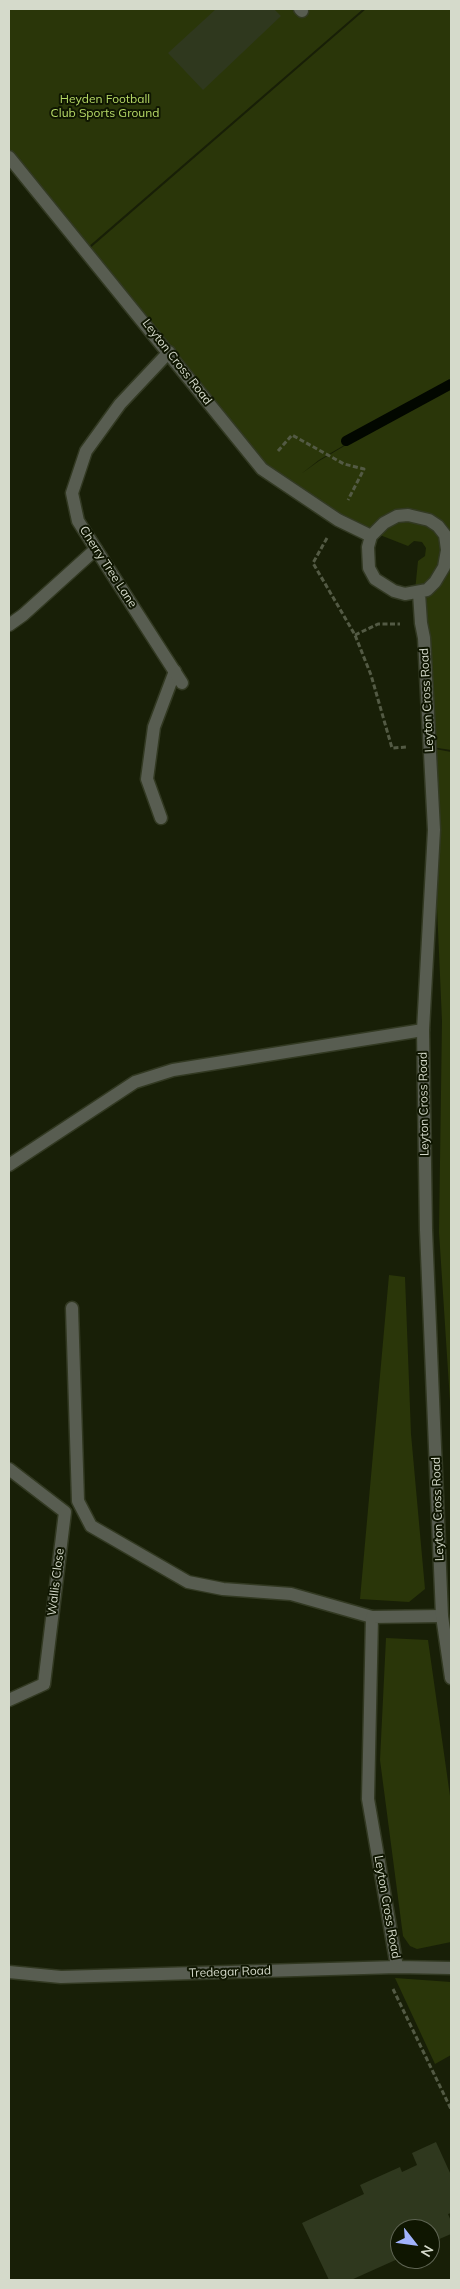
<!DOCTYPE html>
<style>
body{margin:0}
#map{position:relative;width:460px;height:2289px;overflow:hidden;background:#181f07;font-family:Mulish,sans-serif}
canvas{display:block}
.frame{position:absolute;inset:0;border:10px solid #d5dacb;pointer-events:none}
.north{position:absolute;left:390px;top:2219px;width:50px;height:50px;box-sizing:border-box;background:#0f1601;border:1px solid #5e6452;border-radius:50%;rotate:120deg;font-size:14px;font-weight:700;line-height:20px;text-align:center;color:#d5dacb}
.north::after{content:'';display:block;margin:auto;width:18px;height:22px;background:#a1b3fd;clip-path:polygon(50% 0,100% 100%,50% 72%,0 100%)}
</style>
<div id="map">
<canvas width="460" height="2289"></canvas>
<div class="frame"></div>
<div class="north">N</div>
</div>
<script>
const ctx = document.querySelector('canvas').getContext('2d');
ctx.lineJoin = 'round';
function fill(path, color) {
  ctx.fillStyle = color;
  ctx.fill(path, 'evenodd');
}
function poly(rows) {
  const path = new Path2D();
  for (const r of rows) {
    path.moveTo(r[0], r[1]);
    for (let i = 2; i < r.length; i += 2) path.lineTo(r[i], r[i + 1]);
  }
  return path;
}
function stroke(path, color, width, dash) {
  ctx.strokeStyle = color;
  ctx.lineWidth = width;
  ctx.lineCap = dash ? 'butt' : 'round';
  ctx.setLineDash(dash || []);
  ctx.stroke(path);
}
function drawText(font, color, halo, rows, align = 'center') {
  ctx.font = font + ' Mulish,sans-serif';
  ctx.lineWidth = 4;
  ctx.setLineDash([]);
  ctx.textBaseline = 'middle';
  ctx.strokeStyle = halo;
  ctx.fillStyle = color;
  for (const [text, x, y, turn = 0] of rows) {
    ctx.save();
    ctx.translate(x, y);
    ctx.rotate((+turn || 0) * Math.PI / 180);
    ctx.textAlign = isNaN(turn) ? turn : align;
    if (halo) ctx.strokeText(text, 0, 0);
    ctx.fillText(text, 0, 0);
    ctx.restore();
  }
}
const green = poly([
 [9,9,363,9,87,248,9,154],
 [366,9,451,9,451,382,319,460,301,474,319,461,451,383,451,750,431,747,415,591,418,561,425,556,426,548,422,542,414,541,408,546,339,519,263,467,88,250],
 [430,748,451,752,451,1417,439,1232,442,1021],
 [389,1275,405,1277,411,1434,425,1589,409,1602,360,1599],
 [386,1638,428,1640,451,1803,451,1942,417,1949,410,1946,403,1936,380,1760],
 [395,1978,451,1982,451,2055,435,2064]
]);
const stream = poly([
 [346,441,451,384]
]);
const building = poly([
 [216,9,274,9,281,16,203,90,168,53],
 [436,2142,451,2175,451,2213,448,2214,451,2221,451,2234,430,2243,430,2229,400,2229,400,2258,351,2280,329,2280,302,2223,364,2194,360,2185,400,2167,402,2172,417,2165,412,2153]
]);
const path = poly([
 [278,451,292,435,344,464,364,469,348,500],
 [327,538,313,563,355,635,371,675,392,748,407,747],
 [355,635,378,624,400,624],
 [393,1989,451,2109]
]);
const service = poly([
 [300,9,302,11],
 [9,625,23,615,96,549],
 [161,818,147,779,154,727,175,671],
 [9,1165,135,1082,173,1070,423,1030],
 [72,1308,78,1501,91,1526,188,1582,223,1589,291,1594,372,1617]
]);
const minor = poly([
 [169,352,120,404,86,451,72,493,78,521,182,683],
 [9,1469,65,1512,44,1684,9,1700],
 [397,1967,368,1799,372,1617,442,1616],
 [9,1972,61,1977,397,1967,451,1968]
]);
const tertiary = poly([
 [9,157,262,469,338,520,371,536],
 [408,515,429,520,438,526,445,535,447,550,444,567,435,582,427,590,405,594,394,591,375,579,369,568,368,547,371,536,384,523,397,516,408,515],
 [419,593,421,623,424,638,434,830,423,1030,426,1230,442,1616,451,1678]
]);
const parkNames = [
 ["Heyden Football",105,99],
 ["Club Sports Ground",105,113]
];
const streetNames = [
 ["Leyton Cross Road",177,362,52],
 ["Cherry Tree Lane",108,567,57],
 ["Leyton Cross Road",427,700,-93],
 ["Leyton Cross Road",424,1104,-91],
 ["Leyton Cross Road",438,1509,-92],
 ["Wallis Close",56,1582,-83],
 ["Leyton Cross Road",387,1907,80],
 ["Tredegar Road",230,1972,-2]
];
fill(green, '#2a3609');
stroke(stream, '#020700', 10);
fill(building, '#2f381e');
stroke(service, '#323922', 15);
stroke(minor, '#323922', 15);
stroke(tertiary, '#323922', 15);
stroke(path, '#535a44', 3, [5, 2.5]);
stroke(service, '#585d51', 12);
stroke(minor, '#585d51', 12);
stroke(tertiary, '#585d51', 12);
drawText('12px', '#b7da67', '#0f1601', parkNames);
drawText('12px', '#d5dacb', '#0f1601', streetNames);
</script>
